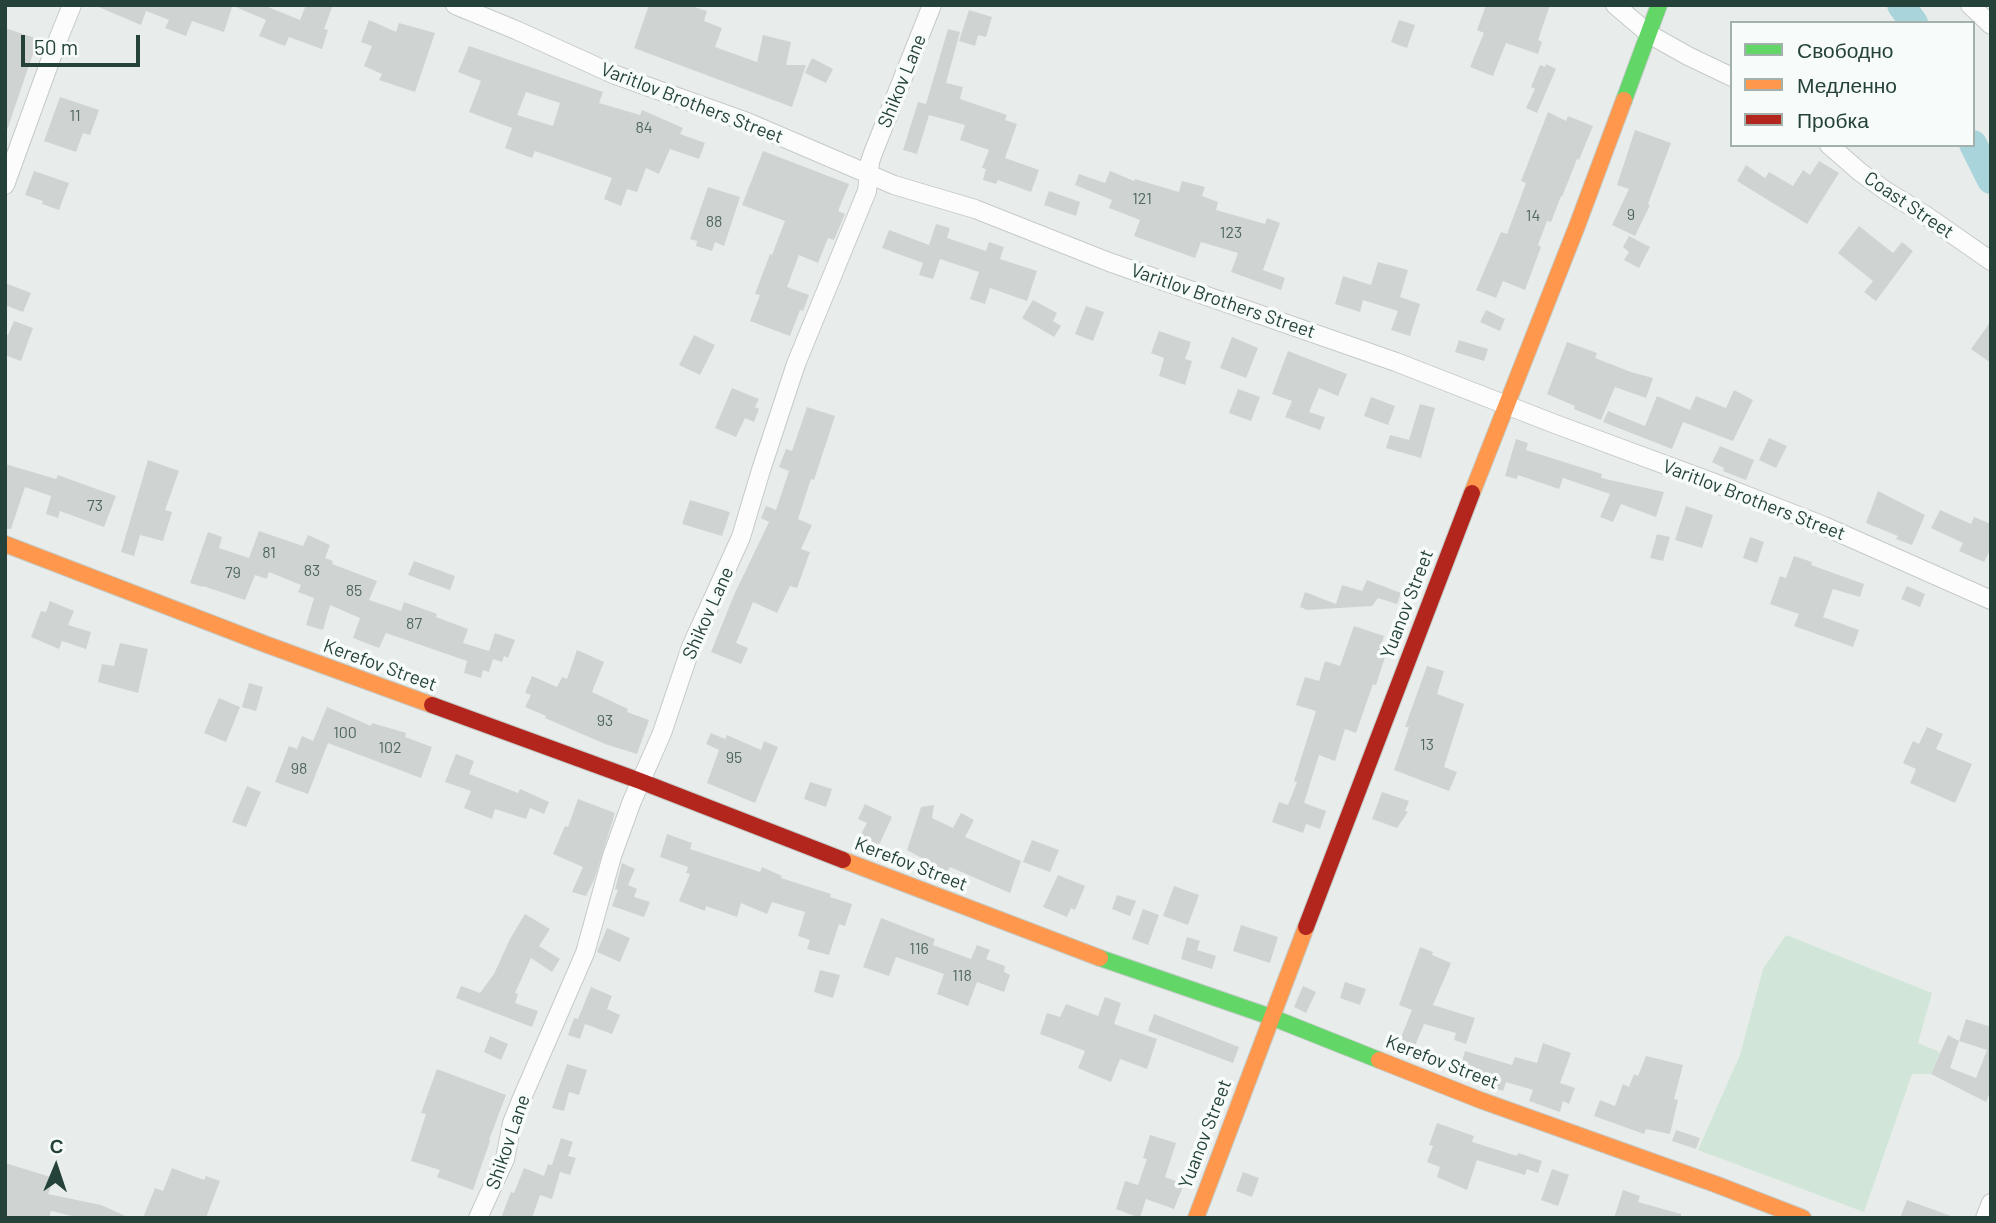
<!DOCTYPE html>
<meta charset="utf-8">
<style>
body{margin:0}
#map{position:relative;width:1996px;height:1223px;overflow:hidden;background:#e8edeb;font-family:Barlow,sans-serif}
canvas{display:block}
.frame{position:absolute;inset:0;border:7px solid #24423a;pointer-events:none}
.legend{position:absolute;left:1730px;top:21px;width:245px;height:126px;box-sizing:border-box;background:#f7fbf9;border:2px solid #a3b1ad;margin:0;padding:9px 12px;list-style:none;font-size:21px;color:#24423a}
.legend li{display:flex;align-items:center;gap:14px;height:35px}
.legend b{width:35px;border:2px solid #a3b1ad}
.north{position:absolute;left:21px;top:1132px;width:70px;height:70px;-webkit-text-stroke:5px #f7fbf9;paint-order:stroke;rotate:2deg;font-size:19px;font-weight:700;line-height:28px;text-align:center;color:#24423a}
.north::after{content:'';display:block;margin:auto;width:24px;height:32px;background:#24423a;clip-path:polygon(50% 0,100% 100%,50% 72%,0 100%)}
.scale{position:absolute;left:21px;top:35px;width:119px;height:32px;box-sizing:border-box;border:4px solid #24423a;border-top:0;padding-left:9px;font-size:21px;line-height:24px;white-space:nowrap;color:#24423a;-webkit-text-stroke:5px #f7fbf9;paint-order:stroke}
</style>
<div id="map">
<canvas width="1996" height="1223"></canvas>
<div class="frame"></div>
<ul class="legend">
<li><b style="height:9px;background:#63d668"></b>Свободно</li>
<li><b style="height:9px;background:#ff974d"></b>Медленно</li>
<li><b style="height:9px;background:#b3261e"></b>Пробка</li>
</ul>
<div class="north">С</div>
<div class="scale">50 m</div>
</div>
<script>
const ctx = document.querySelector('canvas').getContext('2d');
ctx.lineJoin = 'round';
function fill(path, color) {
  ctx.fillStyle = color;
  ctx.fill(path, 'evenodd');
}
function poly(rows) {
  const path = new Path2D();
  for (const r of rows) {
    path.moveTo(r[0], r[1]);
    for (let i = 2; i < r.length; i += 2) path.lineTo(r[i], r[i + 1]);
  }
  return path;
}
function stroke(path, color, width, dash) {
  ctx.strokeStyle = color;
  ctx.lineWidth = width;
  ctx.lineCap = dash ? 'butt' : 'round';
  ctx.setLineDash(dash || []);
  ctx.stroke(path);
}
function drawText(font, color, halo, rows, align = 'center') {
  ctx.font = font + ' Barlow,sans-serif';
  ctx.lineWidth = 7;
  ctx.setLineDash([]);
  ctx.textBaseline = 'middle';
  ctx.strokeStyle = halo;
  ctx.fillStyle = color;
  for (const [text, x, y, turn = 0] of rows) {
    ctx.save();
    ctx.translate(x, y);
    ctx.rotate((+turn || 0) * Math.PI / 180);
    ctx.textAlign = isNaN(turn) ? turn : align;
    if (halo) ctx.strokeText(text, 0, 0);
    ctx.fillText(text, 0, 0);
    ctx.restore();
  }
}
const green = poly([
 [1786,935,1932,993,1918,1043,1940,1052,1931,1074,1912,1074,1864,1212,1698,1150,1740,1055,1763,969]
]);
const river = poly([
 [1901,5,1914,23],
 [1973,144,1991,180]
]);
const building = poly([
 [94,5,225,5,232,7,224,32,192,21,186,36,165,28,169,20,146,11,141,25],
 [231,5,263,5,300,20,306,5,333,5,324,29,328,30,322,49,289,37,285,46,259,36,266,20],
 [649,5,688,5,707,11,704,21,722,28,715,47,757,62,763,35,791,42,786,65,806,65,792,107,634,48],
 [1486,5,1550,5,1538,40,1542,42,1538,54,1506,43,1493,76,1470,67,1484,33,1477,30],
 [969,10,992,17,986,37,978,35,975,46,959,41],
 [369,20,396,32,399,23,435,33,415,92,379,80,382,74,364,66,372,46,361,42],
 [1399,20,1415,25,1407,48,1391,42],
 [5,28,38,39,7,130,5,129],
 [948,29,960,32,946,83,963,87,960,99,1007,115,1005,120,1017,124,1005,158,1039,170,1031,192,998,180,996,184,983,180,986,169,982,168,989,150,960,140,965,125,929,115,917,154,903,150,918,102,926,104],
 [469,46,603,92,599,103,640,115,642,110,683,128,680,134,705,143,699,159,670,149,659,174,646,168,637,192,627,189,621,206,604,199,612,178,535,151,532,158,505,148,512,128,469,112,481,81,458,72],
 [526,92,560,103,553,126,517,115],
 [812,58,833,69,826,83,805,73],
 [1546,64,1556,69,1537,113,1526,108,1535,89,1531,87,1540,65,1545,67],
 [60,97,99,110,90,135,83,133,76,152,44,141],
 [1548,112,1566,121,1568,116,1593,126,1579,160,1577,159,1562,197,1561,196,1551,222,1547,221,1538,245,1541,247,1525,290,1503,281,1496,298,1476,290,1501,232,1507,234,1526,183,1521,181],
 [1635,130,1671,143,1648,204,1650,205,1635,236,1612,225,1629,189,1617,185],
 [763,151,849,184,838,211,845,214,834,240,828,238,818,263,799,255,787,287,809,295,803,311,800,310,790,336,750,321,760,295,755,294,770,254,772,255,785,221,742,205],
 [1819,161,1839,173,1807,224,1737,181,1746,165,1765,178,1769,172,1793,186,1803,170,1810,175],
 [34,171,69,183,59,210,42,204,43,201,25,195],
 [1110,171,1134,181,1135,179,1179,192,1182,181,1205,187,1202,196,1218,202,1216,210,1265,224,1267,218,1280,223,1263,270,1285,278,1281,290,1231,272,1238,253,1201,242,1195,258,1134,236,1140,220,1109,208,1112,200,1075,185,1079,174,1105,183],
 [708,187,740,197,724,246,715,242,712,251,696,246,697,241,690,239],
 [1049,191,1080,202,1076,216,1044,205],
 [936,224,950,228,947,238,986,251,989,242,1004,247,1000,259,1037,271,1027,301,990,288,985,304,970,299,979,272,940,259,933,279,919,275,923,263,882,248,889,230,929,245],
 [1859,226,1893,253,1902,242,1913,251,1876,301,1864,292,1873,281,1838,253],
 [1629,236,1650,247,1639,268,1624,260,1629,252,1623,247],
 [1378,262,1408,270,1400,297,1420,304,1410,336,1391,330,1398,311,1363,300,1360,312,1335,304,1343,276,1371,285],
 [5,283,31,293,23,312,5,305],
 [1033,300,1057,313,1053,321,1061,326,1054,337,1022,318],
 [1086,306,1104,312,1093,341,1075,334],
 [1486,310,1505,319,1500,331,1480,322],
 [14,321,33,328,21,361,5,355,5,334,8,335],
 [1991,321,1991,363,1971,349],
 [1159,331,1191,342,1185,359,1192,361,1185,385,1159,376,1164,358,1151,353],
 [694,335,715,345,700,375,679,365],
 [1232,337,1258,348,1246,378,1220,368],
 [1459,340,1488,349,1484,361,1455,352],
 [1567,342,1597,353,1595,358,1631,372,1653,378,1646,398,1615,387,1601,420,1574,409,1575,406,1547,394],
 [1288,351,1347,374,1338,396,1319,388,1309,412,1325,417,1320,430,1285,417,1292,401,1272,394],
 [732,388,759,399,755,407,759,409,754,422,745,418,736,437,715,428],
 [1238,389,1260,397,1251,421,1229,413],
 [1734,390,1753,400,1733,441,1683,422,1672,449,1603,422,1608,411,1645,426,1657,396,1690,410,1696,396,1726,408],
 [1371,397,1395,406,1388,425,1364,416],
 [1420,404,1435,408,1421,458,1386,448,1390,435,1409,440],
 [807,407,835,416,820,462,814,480,811,479,798,519,812,525,801,549,810,552,797,588,790,586,777,613,753,602,736,643,748,648,741,664,711,652,734,595,769,522,761,518,766,506,776,510,789,471,779,467,786,449,792,451],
 [1769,438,1787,446,1776,468,1759,460],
 [1516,439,1528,443,1526,450,1602,474,1601,478,1664,492,1656,517,1621,504,1613,522,1600,517,1610,494,1563,478,1559,489,1518,475,1517,479,1505,476],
 [1720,446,1754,460,1746,480,1723,471,1724,468,1712,462],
 [148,460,179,471,165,510,172,512,163,541,140,535,134,556,121,552],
 [5,464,56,479,58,475,116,496,104,527,60,511,58,518,46,514,51,496,25,487,11,529,5,529],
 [1878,491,1925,515,1912,545,1896,539,1898,536,1866,523],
 [690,500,730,512,722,536,682,524],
 [1686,506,1713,515,1702,548,1675,540],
 [1940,510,1971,524,1974,517,1991,524,1991,548,1984,562,1959,551,1963,543,1931,528],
 [259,531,303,546,308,535,330,545,325,558,333,561,332,564,377,581,369,600,401,611,404,602,437,614,436,617,468,629,463,643,489,651,495,633,515,640,508,658,504,656,502,662,493,659,489,672,483,670,481,678,464,673,467,661,386,633,379,648,353,638,360,618,330,605,323,630,306,625,314,598,298,592,301,585,269,572,267,579,255,575,245,600,203,586,203,587,190,583,208,532,222,537,219,548,249,558],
 [1657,534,1670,537,1663,561,1650,558],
 [1750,537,1764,542,1757,563,1743,558],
 [1794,556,1812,562,1811,565,1864,584,1860,597,1833,589,1823,617,1859,630,1853,647,1794,626,1799,614,1770,604,1780,576,1786,578],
 [414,561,455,576,450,590,408,575],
 [1367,580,1401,593,1397,604,1378,598,1372,606,1307,610,1300,607,1305,592,1336,604,1342,585,1362,591],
 [1907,586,1925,594,1920,607,1901,599],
 [50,601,74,611,68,625,91,632,86,649,62,641,59,649,31,637,41,611,46,612],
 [1354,626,1384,636,1381,646,1388,648,1376,685,1373,684,1356,733,1345,729,1335,761,1319,755,1304,803,1326,811,1320,829,1306,824,1303,833,1272,822,1279,802,1288,805,1297,782,1294,781,1316,711,1296,705,1305,677,1319,681,1325,661,1340,666],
 [120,643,148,649,138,693,98,682,102,664,114,666],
 [577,650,604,662,592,692,628,709,627,712,649,720,637,754,605,744,545,718,546,716,525,707,531,695,525,693,532,676,557,687,562,677,567,679],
 [1427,666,1444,671,1437,694,1464,704,1444,767,1457,772,1449,791,1394,770,1409,727,1405,727],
 [249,683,263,687,256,711,242,707],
 [219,698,240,707,226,742,204,733],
 [327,707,371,726,372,723,406,733,405,737,432,747,421,778,328,743,308,794,275,782,289,746,297,749,302,736,313,741],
 [1927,727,1943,734,1936,749,1972,764,1955,803,1910,783,1916,769,1903,763,1913,741,1919,744],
 [711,733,725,739,727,735,761,750,764,741,778,747,755,803,707,783,719,750,706,744],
 [456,754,474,761,469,774,518,793,520,789,549,802,544,814,530,808,526,819,495,809,492,819,464,808,471,791,445,782],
 [810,782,832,789,826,807,804,799],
 [247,786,261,792,246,827,232,822],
 [1382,792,1409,801,1405,811,1408,812,1397,828,1372,819],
 [578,799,615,813,594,880,586,896,572,892,583,867,553,854,565,826,568,827],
 [865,804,892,817,879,845,860,836,867,823,858,819],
 [934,805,932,818,953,828,961,813,974,820,965,837,1021,861,1010,893,950,867,947,872,907,850,921,807],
 [667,834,692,843,690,849,760,872,762,867,782,876,781,878,831,894,830,897,852,904,845,926,839,924,829,955,807,949,810,940,798,936,805,912,772,902,767,914,741,903,737,917,706,906,705,911,679,901,690,874,686,873,688,867,660,857],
 [1032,840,1059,850,1050,872,1023,862],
 [622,863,635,869,628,885,637,889,634,897,650,902,644,917,612,906,618,890,615,889],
 [1058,875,1085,886,1075,910,1071,908,1067,917,1043,907],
 [1174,886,1199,895,1188,925,1163,916],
 [1117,895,1136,901,1130,916,1112,909],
 [1143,909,1159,915,1148,945,1132,939],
 [525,914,550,929,539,946,560,959,552,972,531,958,515,993,518,994,515,1003,538,1011,532,1027,456,998,461,986,480,993,494,974,510,939],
 [881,918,935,939,933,945,971,959,977,945,990,950,986,959,1005,966,1004,972,1010,975,1004,992,977,982,968,1006,937,994,944,974,896,957,889,976,863,967],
 [1241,925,1278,937,1270,963,1233,951],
 [607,928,630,938,620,962,597,952],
 [1187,937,1200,941,1197,950,1216,956,1212,969,1181,959],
 [1420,947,1433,952,1432,955,1451,963,1433,1005,1475,1018,1466,1044,1454,1040,1456,1033,1424,1024,1414,1048,1399,1042,1412,1010,1399,1005],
 [820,970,840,975,833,998,814,992],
 [1345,982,1366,989,1360,1005,1340,998],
 [1303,986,1316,992,1306,1013,1294,1007],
 [591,987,612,996,607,1009,620,1015,612,1034,585,1024,580,1039,568,1035,574,1018,578,1019],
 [1105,997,1121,1003,1114,1024,1157,1039,1147,1069,1120,1059,1111,1082,1078,1068,1085,1051,1040,1034,1047,1013,1060,1017,1066,1004,1098,1016],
 [1154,1014,1239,1047,1233,1063,1148,1031],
 [1966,1019,1991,1027,1991,1090,1986,1102,1931,1074,1948,1035,1959,1041],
 [1959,1041,1987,1050,1976,1078,1950,1068],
 [490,1036,508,1044,501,1060,484,1052],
 [1543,1043,1571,1053,1560,1083,1575,1088,1569,1104,1563,1101,1560,1112,1529,1101,1533,1090,1506,1082,1503,1091,1472,1080,1476,1070,1461,1065,1465,1051,1512,1065,1515,1057,1537,1063],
 [1646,1056,1683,1065,1674,1099,1678,1100,1670,1134,1646,1129,1644,1134,1594,1116,1600,1100,1615,1106,1623,1084,1629,1087,1634,1074,1638,1076],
 [567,1064,587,1070,579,1095,569,1092,564,1111,552,1108],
 [437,1069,506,1095,489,1140,490,1141,473,1190,437,1177,440,1170,411,1161,426,1114,421,1113],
 [1437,1123,1474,1136,1472,1142,1517,1156,1518,1153,1542,1161,1538,1173,1527,1169,1525,1175,1477,1160,1467,1190,1437,1177,1440,1167,1427,1162,1433,1146,1429,1145],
 [1676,1130,1700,1138,1696,1149,1672,1141],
 [1150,1135,1176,1143,1165,1177,1184,1184,1174,1209,1146,1199,1140,1218,1116,1209,1125,1181,1138,1185,1147,1159,1143,1158],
 [561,1138,573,1142,568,1156,576,1158,570,1175,560,1172,552,1199,540,1195,532,1218,501,1218,511,1192,514,1193,524,1168,544,1176,548,1164,552,1165],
 [5,1163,54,1178,48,1194,101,1205,130,1218,80,1218,51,1211,49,1218,5,1218],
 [172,1168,204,1180,206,1176,220,1181,206,1218,143,1218,155,1188,163,1191],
 [1552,1169,1569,1175,1558,1206,1541,1200],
 [1243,1172,1259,1178,1252,1197,1236,1191],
 [1623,1190,1640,1196,1638,1202,1681,1214,1681,1218,1614,1218],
 [1907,1200,1951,1216,1950,1218,1900,1218]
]);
const street = poly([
 [455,5,516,30,613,74,747,122,894,185,975,209,1109,262,1396,362,1555,424,1717,484,1824,526,1991,600],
 [1615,5,1649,34,1688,56,1732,77],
 [1970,5,1991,25],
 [1829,145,1860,172,1886,191,1925,215,1991,261],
 [5,185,57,42,72,5],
 [478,1218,505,1159,512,1123,522,1098,585,953,612,856,632,801,662,733,691,647,741,537,761,470,796,364,867,191,870,162,873,153,932,5],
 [1985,1218,1991,1203]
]);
const fast = poly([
 [1624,100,1659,5],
 [1100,958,1271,1017,1379,1060]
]);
const slow = poly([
 [1472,493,1577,226,1624,100],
 [5,544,265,644,432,705],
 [843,860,1100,958],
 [1379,1060,1480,1100,1715,1184,1803,1218],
 [1196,1218,1306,927]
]);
const jam = poly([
 [432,705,640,781,843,860],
 [1306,927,1472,493]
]);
const numberNames = [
 ["11",75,116],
 ["84",644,128],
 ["121",1142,199],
 ["9",1631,215],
 ["14",1533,216],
 ["88",714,222],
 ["123",1231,233],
 ["73",95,506],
 ["81",269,553],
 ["83",312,571],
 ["79",233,573],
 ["85",354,591],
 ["87",414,624],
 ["93",605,721],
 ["100",345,733],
 ["13",1427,745],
 ["102",390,748],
 ["95",734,758],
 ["98",299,769],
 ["116",919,949],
 ["118",962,976]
];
const streetNames = [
 ["Shikov Lane",902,81,-68],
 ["Varitlov Brothers Street",692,103,21],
 ["Coast Street",1909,205,34],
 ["Varitlov Brothers Street",1223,301,19],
 ["Varitlov Brothers Street",1754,500,21],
 ["Yuanov Street",1407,604,-69],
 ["Shikov Lane",708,613,-66],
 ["Kerefov Street",380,665,20],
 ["Kerefov Street",911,864,21],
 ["Kerefov Street",1442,1062,21],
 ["Yuanov Street",1205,1134,-69],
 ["Shikov Lane",508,1142,-71]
];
fill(green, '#d1e6d8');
stroke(river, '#a9d4db', 28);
fill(building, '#cfd4d2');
stroke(street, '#c5cac8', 20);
stroke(fast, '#c3cbc8', 18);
stroke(slow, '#c3cbc8', 18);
stroke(jam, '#c3cbc8', 18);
stroke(street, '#fcfcfc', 18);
stroke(fast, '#63d668', 16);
stroke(slow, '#ff974d', 16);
stroke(jam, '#b3261e', 16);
drawText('16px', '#506761', null, numberNames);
drawText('19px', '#24423a', '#f7fbf9', streetNames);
</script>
